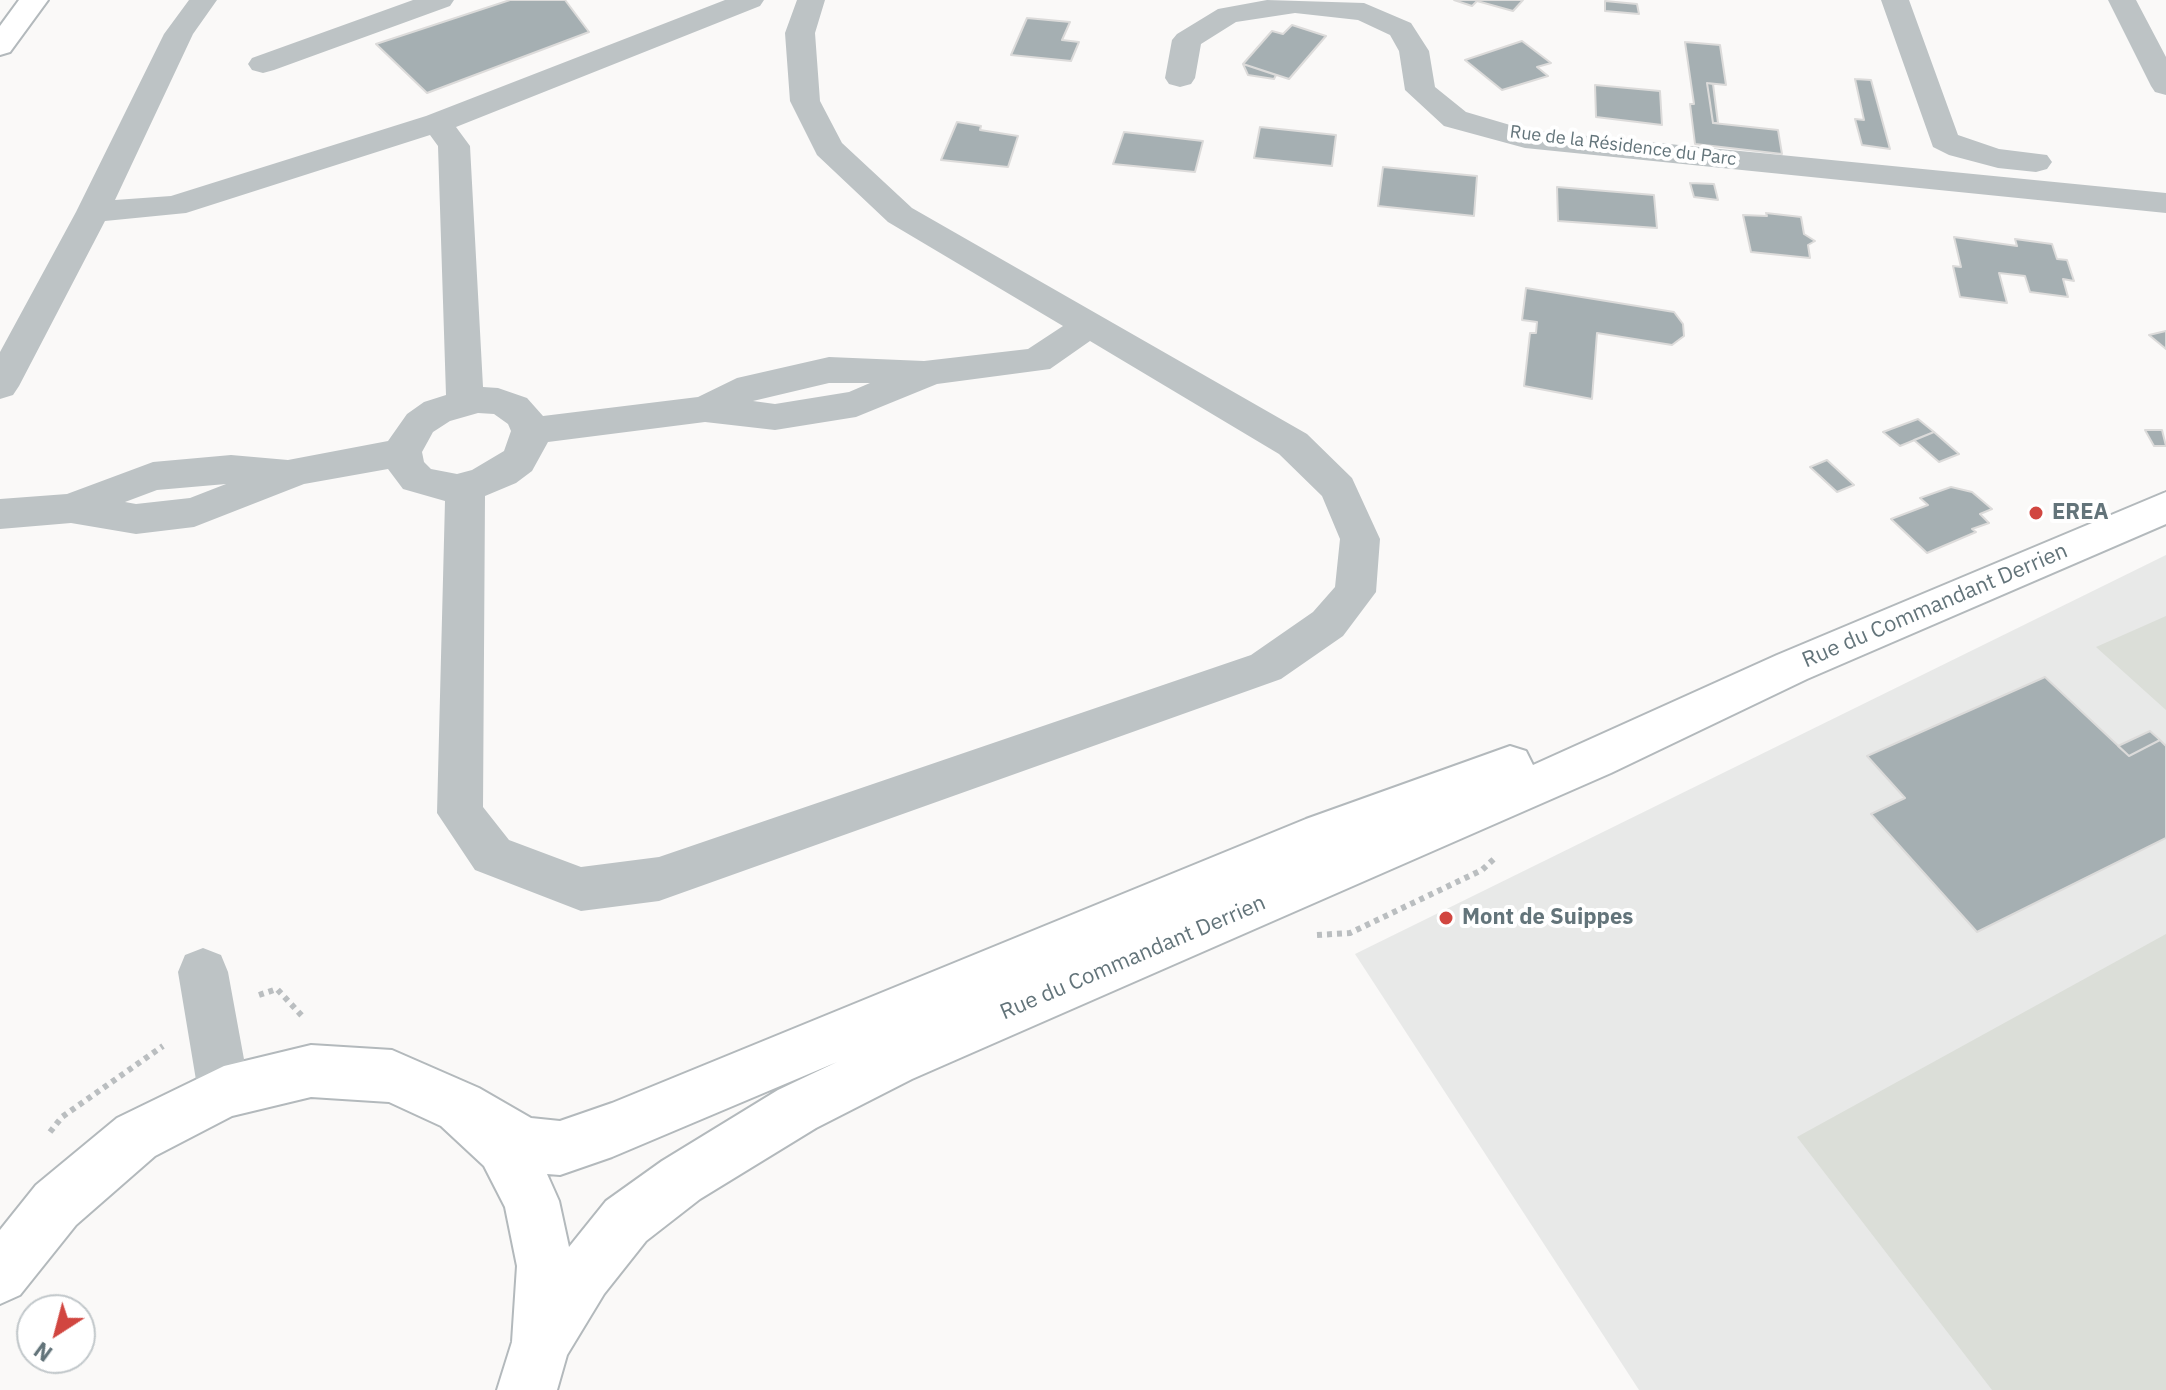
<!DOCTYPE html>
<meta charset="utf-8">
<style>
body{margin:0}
#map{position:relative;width:2166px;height:1390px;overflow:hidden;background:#faf9f8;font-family:"IBM Plex Sans",sans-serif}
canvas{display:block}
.north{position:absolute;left:16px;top:1294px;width:80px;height:80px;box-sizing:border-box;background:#fff;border:2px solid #c1c7ca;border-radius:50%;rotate:216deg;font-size:22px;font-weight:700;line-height:32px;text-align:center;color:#63747a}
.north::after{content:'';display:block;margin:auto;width:28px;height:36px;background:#d14640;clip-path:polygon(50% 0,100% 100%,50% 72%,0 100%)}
</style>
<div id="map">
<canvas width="2166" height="1390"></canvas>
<div class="north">N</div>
</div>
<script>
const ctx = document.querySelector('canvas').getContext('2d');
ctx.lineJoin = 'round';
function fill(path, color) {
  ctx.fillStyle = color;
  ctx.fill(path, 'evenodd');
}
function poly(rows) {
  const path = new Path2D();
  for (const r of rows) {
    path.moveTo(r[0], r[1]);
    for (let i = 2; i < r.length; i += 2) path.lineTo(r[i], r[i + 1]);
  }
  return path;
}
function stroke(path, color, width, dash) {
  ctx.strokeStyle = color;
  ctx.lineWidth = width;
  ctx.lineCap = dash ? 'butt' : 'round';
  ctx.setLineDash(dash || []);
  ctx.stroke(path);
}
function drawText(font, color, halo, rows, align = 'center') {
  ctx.font = font + ' "IBM Plex Sans",sans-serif';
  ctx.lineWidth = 8;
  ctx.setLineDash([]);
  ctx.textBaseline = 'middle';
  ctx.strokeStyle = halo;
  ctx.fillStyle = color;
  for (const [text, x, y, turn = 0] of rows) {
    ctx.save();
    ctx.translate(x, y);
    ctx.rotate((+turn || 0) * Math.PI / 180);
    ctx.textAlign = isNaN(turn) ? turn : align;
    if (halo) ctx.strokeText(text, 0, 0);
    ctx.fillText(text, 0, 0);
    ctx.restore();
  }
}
const built = poly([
 [2166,555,2166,1390,1639,1390,1355,954]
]);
const green = poly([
 [2166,616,2166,710,2096,647],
 [2166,934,2166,1390,1992,1390,1797,1137]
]);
const building = poly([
 [510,0,565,0,589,32,427,93,376,44,510,0],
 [1454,0,1523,0,1513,11,1477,1,1472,6,1454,0],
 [1605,1,1637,4,1639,14,1605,11,1605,1],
 [1027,18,1070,22,1062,40,1079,42,1071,61,1011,55,1027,18],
 [1292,25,1326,36,1289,79,1243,64,1272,31,1283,34,1292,25],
 [1522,41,1551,63,1537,67,1548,76,1502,90,1465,60,1522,41],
 [1685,42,1720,45,1726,85,1707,83,1713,123,1778,130,1782,154,1695,144,1690,104,1694,104,1685,42],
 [1243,64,1276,75,1274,79,1248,75,1243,64],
 [1855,79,1871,80,1890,149,1862,145,1855,119,1864,120,1855,79],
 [1707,83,1713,84,1718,123,1713,123,1707,83],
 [1595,85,1660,91,1662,125,1596,117,1595,85],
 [957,122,981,126,980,130,1018,136,1008,167,941,160,957,122],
 [1260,127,1336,135,1332,166,1254,158,1260,127],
 [1124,132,1203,141,1195,172,1113,164,1124,132],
 [1383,167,1477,176,1474,216,1378,206,1383,167],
 [1690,183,1714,184,1718,200,1694,197,1690,183],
 [1557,187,1654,195,1657,228,1558,221,1557,187],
 [1766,213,1801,217,1804,234,1815,241,1808,245,1810,258,1751,252,1743,215,1767,216,1766,213],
 [1954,237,2017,246,2015,239,2052,244,2057,259,2067,260,2074,281,2063,279,2068,297,2030,292,2025,276,1999,273,2007,303,1960,297,1953,266,1961,267,1954,237],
 [1526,288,1674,312,1683,324,1684,336,1672,345,1597,333,1592,399,1524,386,1530,333,1536,333,1537,322,1522,320,1526,288],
 [2166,331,2166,349,2149,335,2166,331],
 [1918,419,1934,432,1900,446,1883,432,1918,419],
 [2145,430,2162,430,2166,446,2154,446,2145,430],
 [1934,432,1959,454,1939,462,1914,440,1934,432],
 [1827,460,1854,485,1837,492,1810,467,1827,460],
 [1951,487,1972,492,1992,509,1980,514,1989,523,1972,529,1976,532,1927,553,1891,519,1928,505,1920,498,1951,487],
 [2045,677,2129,756,2160,740,2166,746,2166,838,1977,932,1871,814,1905,798,1867,756,2045,677],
 [2150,731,2160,740,2129,756,2118,746,2150,731]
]);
const path = poly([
 [1317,935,1350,933,1482,870,1496,857],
 [259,995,277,989,303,1017],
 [50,1132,62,1117,163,1046]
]);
const minor = poly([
 [189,0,217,0,193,34,115,200,171,196,426,116,725,0,764,0,760,6,456,127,470,146,483,387,498,388,527,398,543,416,698,397,737,378,829,357,924,361,1028,349,1063,326,888,222,817,155,790,101,785,33,797,0,825,0,815,33,820,101,842,143,912,208,1307,434,1352,478,1380,539,1376,592,1343,636,1281,679,659,901,581,911,475,870,437,813,445,501,403,489,388,469,304,484,194,527,136,534,71,523,0,529,0,499,67,494,153,462,231,455,288,460,388,441,407,414,424,402,446,395,438,146,430,135,186,213,105,221,19,386,13,395,0,399,0,352,76,212,164,34,189,0],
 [1090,341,1279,454,1322,496,1340,539,1335,587,1313,612,1251,655,659,857,581,867,509,840,483,807,485,496,516,483,532,471,548,442,705,422,775,430,856,417,937,384,1050,369,1090,341],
 [829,383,870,383,849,392,775,404,753,401,829,383],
 [478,413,494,414,508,424,511,431,504,451,472,470,457,474,431,469,424,462,422,452,433,432,450,421,478,413],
 [226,484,190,498,136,504,125,502,157,490,226,484],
 [413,0,454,0,450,6,274,70,263,73,252,70,248,64,252,58,413,0],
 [1267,0,1364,3,1411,23,1429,51,1435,87,1466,112,1527,130,2166,193,2166,213,1525,148,1444,126,1405,90,1399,51,1390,35,1358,20,1295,13,1236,22,1201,44,1195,78,1191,84,1180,87,1169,84,1165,78,1172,40,1177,34,1218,9,1267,0],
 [1881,0,1909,0,1958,135,1999,149,2047,155,2052,162,2047,169,2036,172,1998,168,1949,155,1933,147,1881,0],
 [2108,0,2136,0,2166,57,2166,95,2155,92,2151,86,2108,0],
 [203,948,221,955,228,972,250,1092,243,1110,224,1118,205,1110,198,1092,178,972,185,955,203,948]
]);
const major = poly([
 [19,0,48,0,10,52,0,55,0,26,19,0],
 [2166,492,2166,524,1807,679,1611,773,912,1079,816,1128,700,1199,646,1241,604,1294,567,1355,557,1390,497,1390,512,1342,517,1266,505,1207,484,1166,441,1126,389,1102,311,1097,232,1116,155,1156,76,1225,20,1295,0,1304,0,1230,36,1185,117,1118,224,1066,311,1045,392,1050,479,1088,531,1118,560,1121,612,1103,1306,819,1510,746,1526,751,1533,765,1777,655,2166,492],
 [837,1062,778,1090,662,1161,606,1201,569,1247,559,1201,547,1174,560,1175,612,1157,837,1062]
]);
const markers = [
 [2036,513,8,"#d14640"],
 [1446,918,8,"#d14640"]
];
const farStreetnames = [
 ["Rue de la Résidence du Parc",1623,146,7]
];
const poiNames = [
 ["EREA",2052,513],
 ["Mont de Suippes",1462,918]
];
const streetNames = [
 ["Rue du Commandant Derrien",1935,606,-23],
 ["Rue du Commandant Derrien",1133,958,-23]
];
fill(built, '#e8e9e8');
fill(green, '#dbded8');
fill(building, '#a5afb2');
stroke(building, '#dcdbda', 2);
stroke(major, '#b3b9bc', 4);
stroke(path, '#babec0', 6, [5, 5]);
fill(minor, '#bdc3c5');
fill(major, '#fff');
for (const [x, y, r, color] of markers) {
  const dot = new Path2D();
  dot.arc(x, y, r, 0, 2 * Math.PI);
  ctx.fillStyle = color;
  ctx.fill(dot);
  stroke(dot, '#fff', 3);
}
drawText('18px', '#63747a', '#fff', farStreetnames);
drawText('bold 22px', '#63747a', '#fff', poiNames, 'left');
drawText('22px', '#63747a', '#fff', streetNames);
</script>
